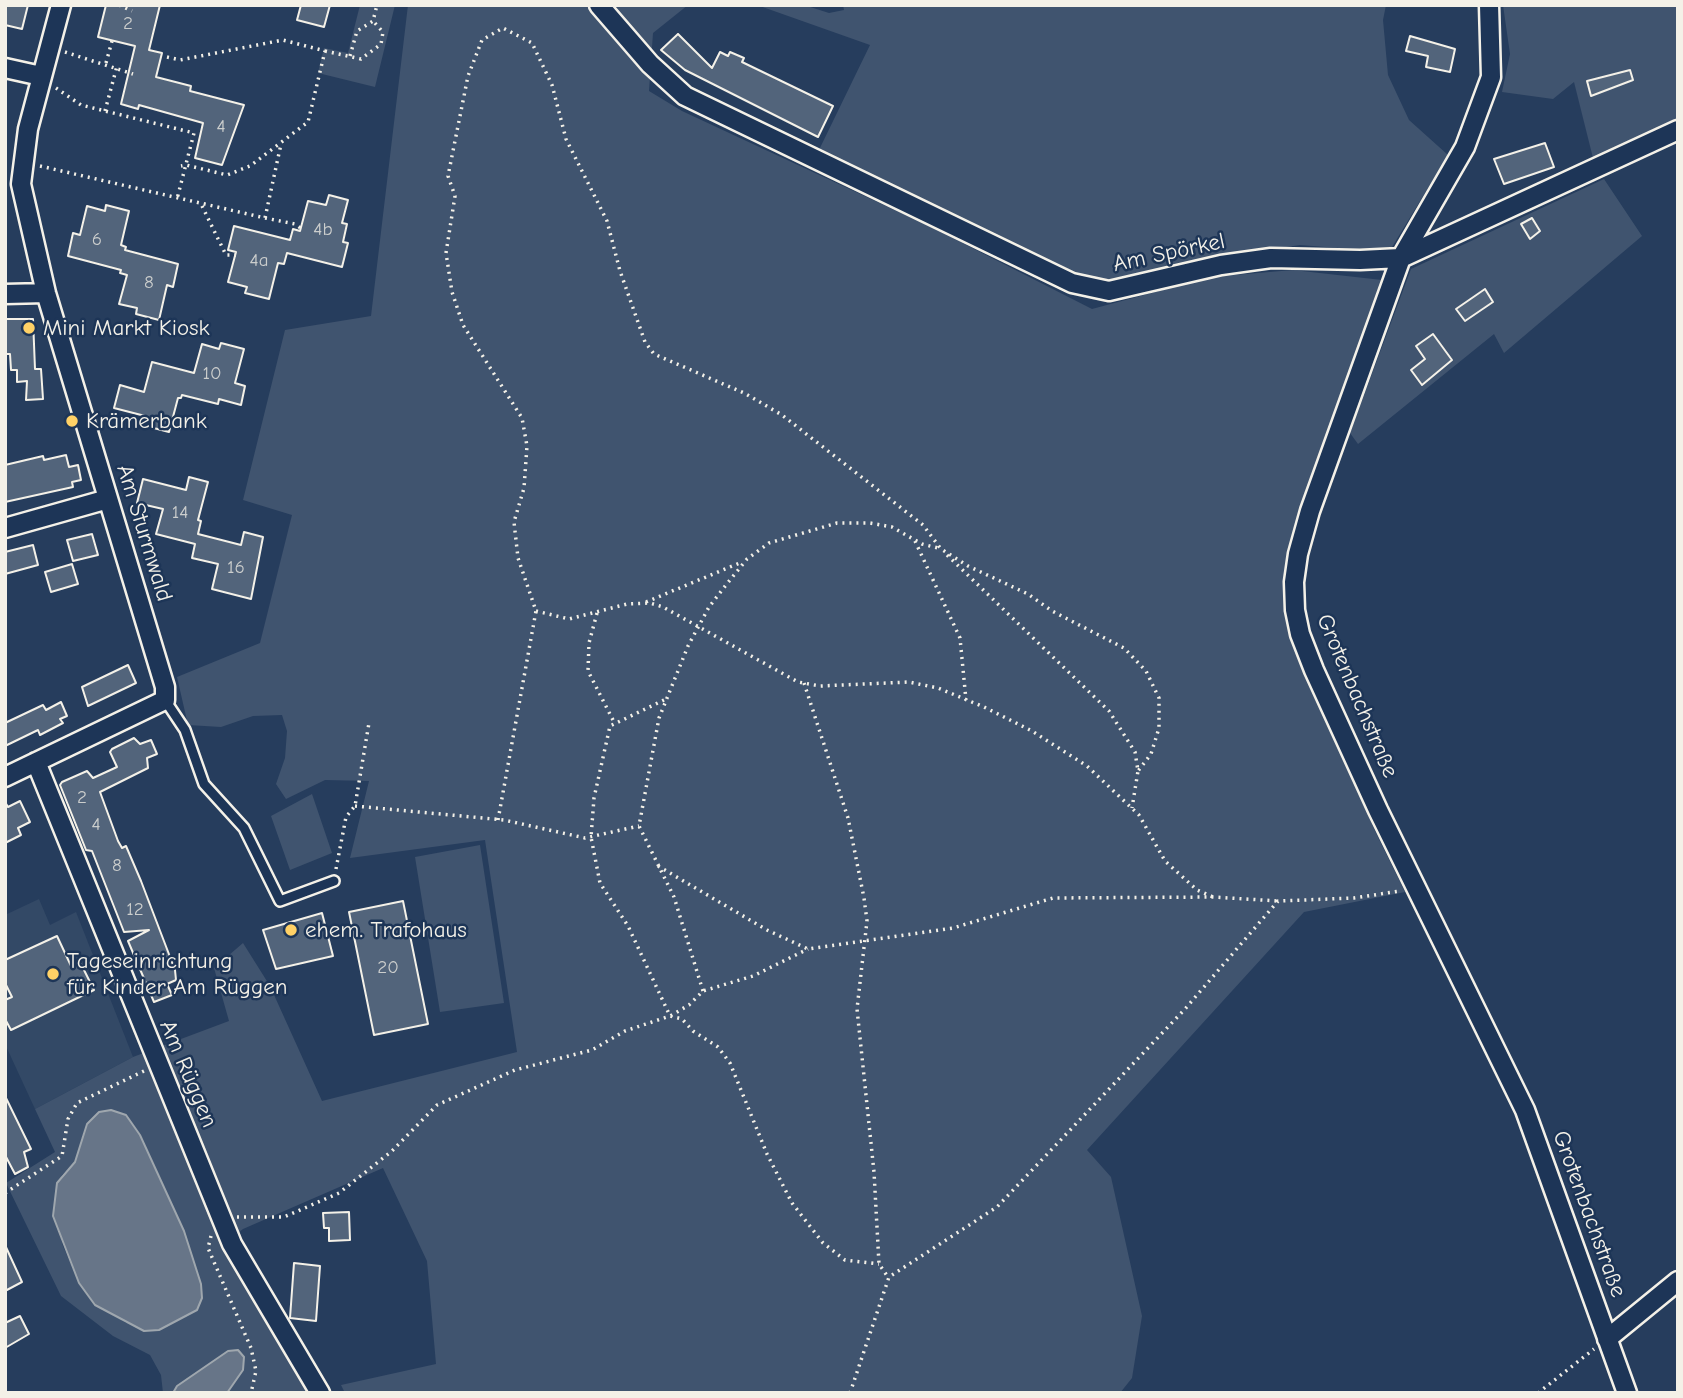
<!DOCTYPE html>
<meta charset="utf-8">
<style>
body{margin:0}
#map{position:relative;width:1683px;height:1398px;overflow:hidden;background:#263d5d;font-family:"Comic Neue",sans-serif}
canvas{display:block}
.frame{position:absolute;inset:0;border:7px solid #f4f1e8;pointer-events:none}
</style>
<div id="map">
<canvas width="1683" height="1398"></canvas>
<div class="frame"></div>
</div>
<script>
const ctx = document.querySelector('canvas').getContext('2d');
ctx.lineJoin = 'round';
function fill(path, color) {
  ctx.fillStyle = color;
  ctx.fill(path, 'evenodd');
}
function poly(rows) {
  const path = new Path2D();
  for (const r of rows) {
    path.moveTo(r[0], r[1]);
    for (let i = 2; i < r.length; i += 2) path.lineTo(r[i], r[i + 1]);
  }
  return path;
}
function stroke(path, color, width, dash) {
  ctx.strokeStyle = color;
  ctx.lineWidth = width;
  ctx.lineCap = dash ? 'butt' : 'round';
  ctx.setLineDash(dash || []);
  ctx.stroke(path);
}
function drawText(font, color, halo, rows, align = 'center') {
  ctx.font = font + ' "Comic Neue",sans-serif';
  ctx.lineWidth = 5;
  ctx.setLineDash([]);
  ctx.textBaseline = 'middle';
  ctx.strokeStyle = halo;
  ctx.fillStyle = color;
  for (const [text, x, y, turn = 0] of rows) {
    ctx.save();
    ctx.translate(x, y);
    ctx.rotate((+turn || 0) * Math.PI / 180);
    ctx.textAlign = isNaN(turn) ? turn : align;
    if (halo) ctx.strokeText(text, 0, 0);
    ctx.fillText(text, 0, 0);
    ctx.restore();
  }
}
const built = poly([
 [39,899,50,925,76,912,133,1057,35,1109,5,1044,5,915]
]);
const green = poly([
 [360,5,395,5,375,87,318,73,324,48,348,53],
 [408,5,688,5,653,33,649,91,682,111,931,227,1092,309,1211,277,1293,270,1382,280,1291,547,1285,612,1374,829,1405,892,1304,912,1087,1150,1111,1177,1142,1316,1132,1378,1120,1393,345,1393,341,1385,436,1364,427,1261,383,1168,243,1229,222,1245,308,1393,163,1393,161,1375,150,1355,113,1336,61,1296,6,1183,55,1152,35,1109,133,1057,229,1021,214,968,243,943,270,986,322,1101,517,1052,485,840,350,858,369,781,325,780,286,799,276,784,285,758,287,731,282,715,253,716,221,727,188,725,177,677,260,643,292,515,243,500,285,330,371,316],
 [111,1110,126,1115,141,1135,184,1231,202,1292,126,1323,95,1304,79,1283,63,1246,53,1209,62,1175,75,1162,86,1124],
 [757,5,804,5,829,13,844,10,843,5,1386,5,1383,20,1388,75,1409,120,1448,155,1389,252,1300,245,1213,258,1116,283,1083,276,818,152,870,45],
 [1503,5,1678,5,1678,123,1594,162,1574,82,1553,99,1502,92,1510,54],
 [1604,179,1642,236,1504,353,1494,334,1358,444,1350,433,1411,269],
 [312,794,332,853,290,870,271,816],
 [480,845,504,1003,440,1012,415,857]
]);
const water = poly([
 [111,1110,126,1115,140,1135,184,1231,201,1284,202,1298,197,1310,159,1330,144,1331,95,1305,79,1283,53,1216,57,1183,75,1162,87,1124,99,1112,111,1110],
 [238,1350,244,1357,243,1370,227,1393,173,1393,177,1386,228,1351,238,1350]
]);
const building = poly([
 [5,5,28,5,22,29,5,25,5,5],
 [106,5,160,5,149,50,162,53,156,77,191,86,190,91,244,105,222,165,195,158,203,123,139,105,138,109,121,104,135,46,98,37,106,5],
 [301,5,330,5,324,27,297,20,301,5],
 [678,34,712,68,720,52,728,56,730,52,744,58,742,62,833,106,818,137,685,70,661,50,678,34],
 [1410,36,1455,49,1450,72,1426,67,1428,56,1406,51,1410,36],
 [1630,70,1633,80,1591,96,1587,81,1630,70],
 [1545,143,1554,167,1504,184,1494,159,1545,143],
 [329,195,348,200,342,223,347,224,343,242,348,243,342,267,287,253,284,264,278,263,269,299,245,293,247,287,228,282,236,252,228,250,234,226,290,240,293,229,300,231,308,201,326,205,329,195],
 [106,205,129,211,121,245,126,247,125,250,178,264,173,287,167,285,159,320,136,314,137,308,119,304,127,275,120,273,121,270,68,256,73,233,80,235,87,206,105,211,106,205],
 [1532,218,1540,231,1530,239,1521,224,1532,218],
 [1485,289,1493,302,1465,321,1456,309,1485,289],
 [5,319,33,319,35,369,41,369,43,399,26,400,27,381,17,382,17,370,11,370,10,354,5,354,5,319],
 [1433,334,1452,360,1422,385,1411,370,1425,359,1416,346,1433,334],
 [221,343,244,349,235,383,245,386,241,405,219,399,218,404,182,395,181,398,178,398,169,432,146,426,149,417,114,408,120,385,144,392,152,362,194,373,202,344,219,349,221,343],
 [66,455,69,467,78,465,81,480,72,482,73,487,5,502,5,465,43,456,44,460,66,455],
 [189,477,208,482,198,520,201,521,198,534,241,545,244,532,263,537,251,599,212,589,218,564,192,558,195,544,156,534,163,509,137,503,143,479,186,490,189,477],
 [92,534,98,555,73,561,67,540,92,534],
 [33,545,38,565,5,574,5,552,33,545],
 [72,564,78,584,51,592,45,572,72,564],
 [128,665,136,683,88,706,82,687,128,665],
 [61,702,67,716,60,719,63,723,40,735,38,730,5,746,5,723,43,705,46,710,61,702],
 [134,738,140,744,151,740,157,754,147,758,148,768,100,792,118,841,122,848,126,846,141,881,175,970,176,980,167,984,172,995,154,1002,128,941,149,930,124,932,92,851,86,850,60,785,62,782,87,771,93,778,117,767,110,752,112,749,134,738],
 [20,801,30,822,18,828,21,835,5,843,5,802,8,807,20,801],
 [403,901,428,1024,374,1035,349,912,403,901],
 [322,913,333,956,276,969,263,930,322,913],
 [57,936,72,968,81,964,94,990,11,1030,5,1019,5,1000,12,997,5,983,5,960,57,936],
 [5,1096,31,1149,24,1152,28,1167,15,1174,5,1155,5,1096],
 [349,1212,350,1240,329,1241,329,1228,324,1228,323,1213,349,1212],
 [5,1245,22,1282,5,1291,5,1245],
 [294,1263,320,1266,316,1321,290,1318,294,1263],
 [20,1316,29,1334,5,1348,5,1323,20,1316]
]);
const path = poly([
 [119,5,132,11],
 [325,51,361,59,381,44,383,32,373,21],
 [65,52,133,74],
 [350,56,357,31,373,21,377,5],
 [167,57,180,60,283,40,325,51,308,122,250,166,227,175,186,165,181,166],
 [106,63,112,41],
 [56,88,81,105,194,133,177,199],
 [105,111,117,66],
 [40,166,265,218,281,144],
 [202,206,226,255,236,255],
 [265,218,295,224,302,229],
 [915,541,960,638,966,700],
 [947,555,1109,711,1135,752,1138,771,1132,808],
 [646,602,742,562],
 [536,611,569,619,627,604,650,603,663,607,798,682,820,686,909,682,938,688,984,707,1032,731,1087,766,1139,815,1165,861,1197,890,1213,897],
 [597,613,589,643,588,671,614,722],
 [804,683,848,818,864,898,867,921,857,1009,874,1172,879,1264,888,1277],
 [664,700,610,726,594,798,591,837,600,883,628,926,670,1016,689,1005,703,991,753,976,808,949],
 [355,806,504,820,585,838,639,826],
 [498,820,536,611,518,558,514,522,524,488,527,446,522,418,463,325,452,292,446,253,455,196,448,176,468,76,482,40,503,28,532,43,552,85,566,139,607,221,620,271,645,342,654,354,744,393,782,415,923,525,941,549,968,566,1028,594,1052,611,1124,648,1146,671,1159,698,1159,728,1151,754,1138,771],
 [658,866,767,930,808,949,953,928,1053,898,1213,897,1278,901],
 [336,869,346,817,355,806,369,723],
 [703,991,674,897,639,826,659,718,688,646,709,607,726,585,747,559,769,543,837,523,870,523,892,527,922,544,942,549],
 [5,1193,62,1156,68,1119,77,1103,144,1071],
 [237,1217,284,1217,339,1193,392,1151,437,1105,515,1070,592,1050,625,1031,670,1016,682,1019,693,1031,718,1047,730,1063,767,1154,792,1203,823,1243,845,1260,879,1264],
 [211,1236,208,1248,251,1348,256,1371,251,1393],
 [850,1393,889,1277,997,1207,1185,1009,1278,901,1354,898,1400,891],
 [1538,1393,1594,1349]
]);
const service = poly([
 [165,700,185,730,204,784,244,828,280,901,334,881]
]);
const minor = poly([
 [599,5,650,64,685,96,1072,283,1109,291,1221,265,1271,258,1360,260,1401,258,1678,130],
 [1489,5,1491,77,1465,147,1401,258,1310,511,1298,554,1294,582,1295,610,1300,634,1314,670,1378,810,1525,1110,1627,1393],
 [5,68,41,76],
 [5,294,46,293],
 [5,528,108,499],
 [36,762,232,1244,320,1393],
 [5,777,165,700,165,687,46,293,21,184,28,129,61,5],
 [1607,1339,1678,1281]
]);
const markers = [
 [29,328,7,"#ffd166"],
 [72,421,7,"#ffd166"],
 [291,930,7,"#ffd166"],
 [53,974,7,"#ffd166"]
];
const numberNames = [
 ["2",128,24],
 ["4",221,127],
 ["4b",323,230],
 ["6",97,240],
 ["4a",259,261],
 ["8",149,283],
 ["10",212,374],
 ["14",180,513],
 ["16",236,568],
 ["2",82,798],
 ["4",96,825],
 ["8",117,866],
 ["12",135,910],
 ["20",388,968]
];
const streetNames = [
 ["Am Spörkel",1169,253,-12],
 ["Am Sturmwald",144,533,73],
 ["Grotenbachstraße",1357,696,67],
 ["Am Rüggen",188,1074,67],
 ["Grotenbachstraße",1589,1214,70]
];
const poiNames = [
 ["Mini Markt Kiosk",43,328],
 ["Krämerbank",86,421],
 ["ehem. Trafohaus",305,930],
 ["Tageseinrichtung",67,961],
 ["für Kinder Am Rüggen",67,987]
];
fill(built, '#334966');
fill(green, '#40546f');
fill(water, '#677588');
stroke(water, '#9fa7ae', 2);
fill(building, '#52647b');
stroke(building, '#f4f1e8', 2);
stroke(service, '#f4f1e8', 14);
stroke(minor, '#f4f1e8', 23);
stroke(path, '#f4f1e8', 3.5, [2, 5]);
stroke(service, '#1d3557', 9);
stroke(minor, '#1d3557', 18);
for (const [x, y, r, color] of markers) {
  const dot = new Path2D();
  dot.arc(x, y, r, 0, 2 * Math.PI);
  ctx.fillStyle = color;
  ctx.fill(dot);
  stroke(dot, '#1d3557', 2.5);
}
drawText('19px', '#cccecd', null, numberNames);
drawText('23px', '#f4f1e8', '#1d3557', streetNames);
drawText('23px', '#f4f1e8', '#1d3557', poiNames, 'left');
</script>
